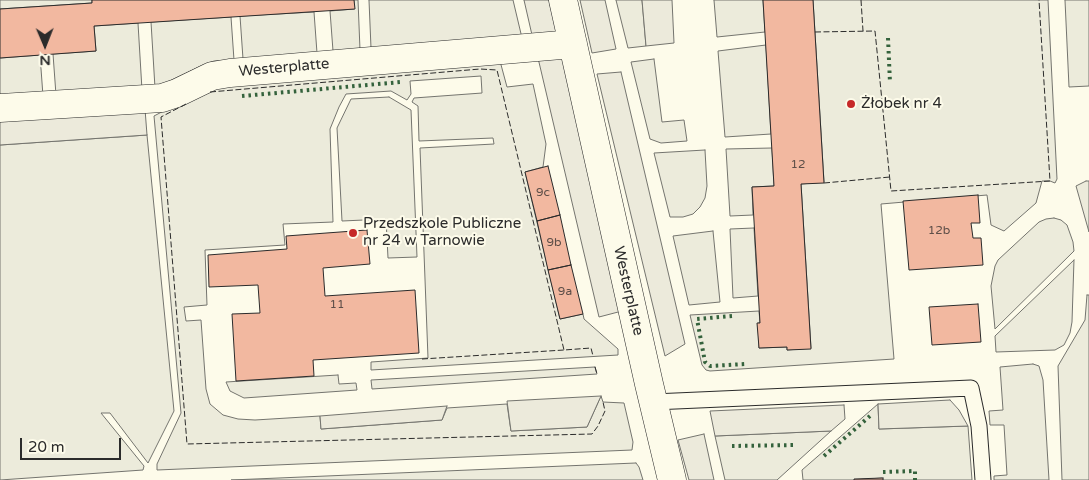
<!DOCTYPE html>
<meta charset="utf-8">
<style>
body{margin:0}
#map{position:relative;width:1089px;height:480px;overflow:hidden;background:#fdfbea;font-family:"Varela Round",sans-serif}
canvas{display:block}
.north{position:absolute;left:20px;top:20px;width:50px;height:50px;-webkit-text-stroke:4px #fdfbea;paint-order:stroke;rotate:179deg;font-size:14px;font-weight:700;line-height:20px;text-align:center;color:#2b2b2b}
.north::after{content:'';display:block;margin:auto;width:18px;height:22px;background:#2b2b2b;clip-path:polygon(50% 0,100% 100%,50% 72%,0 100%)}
.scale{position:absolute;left:20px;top:438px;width:101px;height:22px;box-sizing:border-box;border:2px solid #2b2b2b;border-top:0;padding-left:6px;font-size:15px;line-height:18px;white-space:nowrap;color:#2b2b2b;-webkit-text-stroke:4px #fdfbea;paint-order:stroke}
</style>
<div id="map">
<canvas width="1089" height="480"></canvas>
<div class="north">N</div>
<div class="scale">20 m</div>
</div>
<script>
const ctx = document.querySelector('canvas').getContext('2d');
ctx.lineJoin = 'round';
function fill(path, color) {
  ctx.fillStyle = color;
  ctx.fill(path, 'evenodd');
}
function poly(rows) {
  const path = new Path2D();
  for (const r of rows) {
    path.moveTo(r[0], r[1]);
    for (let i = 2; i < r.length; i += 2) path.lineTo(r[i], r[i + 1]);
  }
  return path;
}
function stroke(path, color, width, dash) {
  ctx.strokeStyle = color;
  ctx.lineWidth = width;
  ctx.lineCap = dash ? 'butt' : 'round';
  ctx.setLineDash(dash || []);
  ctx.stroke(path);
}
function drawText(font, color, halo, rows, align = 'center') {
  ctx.font = font + ' "Varela Round",sans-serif';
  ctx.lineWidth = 4;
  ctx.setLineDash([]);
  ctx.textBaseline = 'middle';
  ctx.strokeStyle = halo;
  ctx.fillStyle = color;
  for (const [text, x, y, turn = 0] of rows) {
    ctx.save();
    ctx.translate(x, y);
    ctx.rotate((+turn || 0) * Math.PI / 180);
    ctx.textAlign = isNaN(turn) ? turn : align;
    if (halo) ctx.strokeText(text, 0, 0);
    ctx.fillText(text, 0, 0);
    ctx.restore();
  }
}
const green = poly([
 [0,0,92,0,92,3,0,9,0,0],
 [354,0,358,0,360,50,333,51,330,11,354,9,354,0],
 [369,0,513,0,522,38,371,48,369,0],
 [616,0,642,0,646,46,628,48,616,0],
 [714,0,763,0,765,32,717,37,714,0],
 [813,0,1048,0,1057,179,1055,183,1050,181,1042,181,1036,203,1004,231,991,225,987,195,881,204,894,359,710,371,706,370,702,365,690,315,759,311,760,323,758,323,759,348,787,347,787,350,811,348,801,184,824,182,813,0],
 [1065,0,1089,0,1089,86,1069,87,1065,0],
 [314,12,317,53,243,59,240,16,314,12],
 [231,17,234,60,214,61,203,65,155,88,151,22,231,17],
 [138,23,142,90,56,95,53,54,96,51,94,26,138,23],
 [766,45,771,134,725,137,718,51,766,45],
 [40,55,43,96,0,98,0,58,40,55],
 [654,59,662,122,684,120,687,141,661,143,650,139,631,62,654,59],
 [500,61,507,87,533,84,546,144,543,167,525,172,560,319,583,314,584,319,618,349,618,355,371,370,371,362,428,358,420,148,494,144,493,138,419,141,418,106,412,102,414,98,482,93,481,76,410,81,411,94,407,100,391,91,346,94,339,107,330,129,333,222,283,224,285,245,205,250,207,305,184,307,186,321,201,320,206,389,210,404,223,415,238,419,255,420,320,416,321,429,442,420,447,408,507,404,511,431,587,427,601,396,603,402,624,403,633,442,632,450,157,470,157,464,181,413,154,116,215,84,500,61],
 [389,97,411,110,417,257,388,258,386,219,342,221,337,128,351,99,389,97],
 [147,135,174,411,148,463,110,413,101,413,144,466,143,470,0,480,0,145,147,135],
 [772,148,774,186,752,187,753,215,730,216,726,149,772,148],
 [705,150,707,186,705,198,700,207,693,214,683,217,670,217,654,153,705,150],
 [1086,181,1089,181,1089,232,1076,186,1086,181],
 [1054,218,1061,220,1067,225,1073,242,1074,251,995,329,991,286,995,266,998,260,1039,222,1046,219,1054,218],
 [754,228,758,296,733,298,730,229,754,228],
 [713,231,720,302,689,305,673,236,713,231],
 [1074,260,1072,322,1070,333,1064,345,1055,350,996,352,995,336,1074,260],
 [1087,295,1089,295,1089,480,1062,480,1058,366,1085,320,1087,295],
 [1033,364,1039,366,1043,380,1049,480,994,480,994,476,1007,475,1004,425,990,425,989,411,1003,410,1000,367,1033,364],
 [595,367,597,374,372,389,371,380,595,367],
 [338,375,339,384,356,383,357,390,244,398,230,391,226,382,338,375],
 [878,404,879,429,968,426,972,480,883,480,882,478,854,480,803,480,802,470,878,404],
 [831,431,777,480,725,480,715,436,831,431],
 [636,463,639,467,643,480,231,480,636,463]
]);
const parking = poly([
 [524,0,549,0,557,33,532,35,524,0],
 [580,0,605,0,616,49,592,53,580,0],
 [642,0,672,0,674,43,646,46,642,0],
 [562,55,622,311,599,317,538,58,562,55],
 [621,72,685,344,665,356,597,74,621,72],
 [145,109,147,135,0,145,0,118,145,109],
 [601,396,587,427,511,431,507,401,601,396],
 [950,400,959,410,968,426,879,429,878,404,950,400],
 [844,405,845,419,831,431,715,436,710,411,844,405],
 [447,406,442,420,321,429,320,416,447,406],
 [704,434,714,480,689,480,678,440,704,434]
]);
const building = poly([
 [92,0,354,0,355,9,94,26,96,51,0,58,0,9,92,3,92,0],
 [763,0,813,0,824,183,801,184,811,349,787,350,787,347,759,348,757,323,760,323,752,187,774,186,763,0],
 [548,166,560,215,537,221,525,172,548,166],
 [978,195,980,223,971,223,973,238,981,238,983,265,909,270,903,201,978,195],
 [560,215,571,265,548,270,537,221,560,215],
 [367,230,370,264,323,268,325,296,415,290,419,353,313,360,314,376,236,381,232,314,260,313,258,285,209,287,208,255,287,249,286,236,367,230],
 [571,265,583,314,560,319,548,270,571,265],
 [978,304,981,342,932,345,929,307,978,304],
 [883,478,883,480,854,480,854,479,883,478]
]);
const lane = poly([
 [653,402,971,388,979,426,983,480]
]);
const street = poly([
 [563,0,649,384,672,480],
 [0,108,162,98,177,93,212,76,230,73,573,44]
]);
const hedge = poly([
 [888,38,890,83],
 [242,96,401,82],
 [732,316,697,319,705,362,710,366,745,364],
 [732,446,797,445],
 [824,456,870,416],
 [883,472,915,471,915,480]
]);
const fence = poly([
 [861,0,863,31],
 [815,32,875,31,891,191,1050,181,1039,0],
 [210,92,480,69,497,70,564,350,591,348,593,356],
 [186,104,161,117,187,444,592,434,598,426,605,411,603,402],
 [824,183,890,177],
 [422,359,564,350],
 [595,367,597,374]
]);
const markers = [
 [851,104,5,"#c62828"],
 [353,233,5,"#c62828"]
];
const numberNames = [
 ["12",798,165],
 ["9c",543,193],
 ["12b",939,231],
 ["9b",554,243],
 ["9a",565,292],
 ["11",337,305]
];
const streetNames = [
 ["Westerplatte",284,68,-5],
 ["Westerplatte",628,291,77]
];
const poiNames = [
 ["Żłobek nr 4",861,104],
 ["Przedszkole Publiczne",363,224],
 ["nr 24 w Tarnowie",363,241]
];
fill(green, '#ecebdb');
stroke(green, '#74746e', 1);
fill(parking, '#eceadb');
stroke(parking, '#74746e', 1);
fill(building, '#f2b8a0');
stroke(building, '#2b2b2b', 1);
stroke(lane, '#2b2b2b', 17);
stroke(street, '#2b2b2b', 29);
stroke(lane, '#fdfbea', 15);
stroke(street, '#fdfbea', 28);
stroke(hedge, '#34623c', 4, [2.5, 4]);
stroke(fence, '#2b2b2b', 1, [6, 2.5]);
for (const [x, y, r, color] of markers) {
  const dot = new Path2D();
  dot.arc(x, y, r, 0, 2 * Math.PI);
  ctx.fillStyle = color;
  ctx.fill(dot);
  stroke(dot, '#fdfbea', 2);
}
drawText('12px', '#5d4e48', null, numberNames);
drawText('15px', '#2b2b2b', '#fdfbea', streetNames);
drawText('15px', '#2b2b2b', '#fdfbea', poiNames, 'left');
</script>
